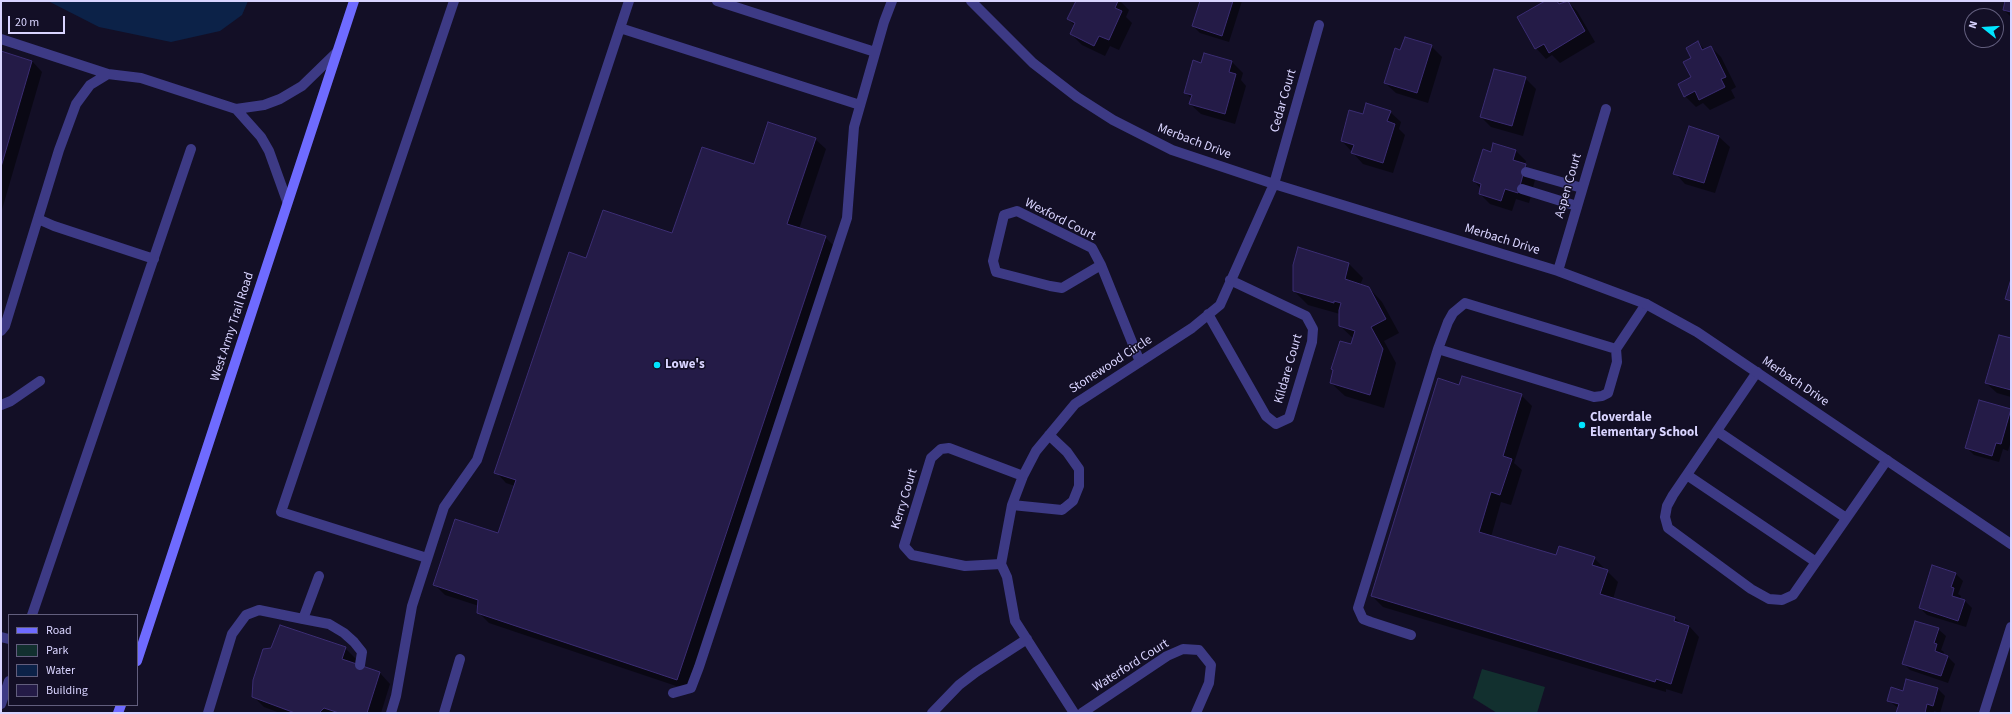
<!DOCTYPE html>
<style>
body{margin:0}
#map{position:relative;width:2012px;height:714px;overflow:hidden;background:#130f26;font-family:"Source Sans 3",sans-serif}
canvas{display:block}
.frame{position:absolute;inset:0;border:2px solid #d9d4ff;pointer-events:none}
.legend{position:absolute;left:8px;top:614px;width:130px;height:92px;box-sizing:border-box;background:#130f26;border:1px solid #625e7d;margin:0;padding:5px 7px;list-style:none;font-size:12px;color:#d9d4ff}
.legend li{display:flex;align-items:center;gap:8px;height:20px}
.legend b{width:20px;border:1px solid #625e7d}
.north{position:absolute;left:1964px;top:8px;width:40px;height:40px;box-sizing:border-box;background:#130f26;border:1px solid #625e7d;border-radius:50%;rotate:287deg;font-size:11px;font-weight:700;line-height:16px;text-align:center;color:#d9d4ff}
.north::after{content:'';display:block;margin:auto;width:14px;height:18px;background:#00e5ff;clip-path:polygon(50% 0,100% 100%,50% 72%,0 100%)}
.scale{position:absolute;left:8px;top:16px;width:57px;height:18px;box-sizing:border-box;border:2px solid #d9d4ff;border-top:0;padding-left:5px;font-size:12px;line-height:14px;white-space:nowrap;color:#d9d4ff;-webkit-text-stroke:3px #130f26;paint-order:stroke}
</style>
<div id="map">
<canvas width="2012" height="714"></canvas>
<div class="frame"></div>
<ul class="legend">
<li><b style="height:5px;background:#6f6bff"></b>Road</li>
<li><b style="height:11px;background:#12302f"></b>Park</li>
<li><b style="height:11px;background:#0c2248"></b>Water</li>
<li><b style="height:11px;background:#241b47"></b>Building</li>
</ul>
<div class="north">N</div>
<div class="scale">20 m</div>
</div>
<script>
const ctx = document.querySelector('canvas').getContext('2d');
ctx.lineJoin = 'round';
function fill(path, color) {
  ctx.fillStyle = color;
  ctx.fill(path, 'evenodd');
}
function poly(rows) {
  const path = new Path2D();
  for (const r of rows) {
    path.moveTo(r[0], r[1]);
    for (let i = 2; i < r.length; i += 2) path.lineTo(r[i], r[i + 1]);
  }
  return path;
}
function stroke(path, color, width, dash) {
  ctx.strokeStyle = color;
  ctx.lineWidth = width;
  ctx.lineCap = dash ? 'butt' : 'round';
  ctx.setLineDash(dash || []);
  ctx.stroke(path);
}
function drawText(font, color, halo, rows, align = 'center') {
  ctx.font = font + ' "Source Sans 3",sans-serif';
  ctx.lineWidth = 3;
  ctx.setLineDash([]);
  ctx.textBaseline = 'middle';
  ctx.strokeStyle = halo;
  ctx.fillStyle = color;
  for (const [text, x, y, turn = 0] of rows) {
    ctx.save();
    ctx.translate(x, y);
    ctx.rotate((+turn || 0) * Math.PI / 180);
    ctx.textAlign = isNaN(turn) ? turn : align;
    if (halo) ctx.strokeText(text, 0, 0);
    ctx.fillText(text, 0, 0);
    ctx.restore();
  }
}
const green = poly([
 [1482,669,1545,687,1537,713,1497,713,1473,698]
]);
const water = poly([
 [48,1,248,1,242,15,220,31,171,42,99,27]
]);
const shadow = poly([
 [1077,1,1120,1,1129,10,1126,17,1132,23,1119,50,1110,46,1105,56,1082,45,1071,34,1075,26,1068,19],
 [1201,1,1242,1,1229,42,1200,33,1193,26],
 [1547,1,1558,1,1561,4,1567,1,1577,11,1595,42,1560,63,1552,55,1546,59,1536,48],
 [2005,1,2011,1,2011,17,2004,10],
 [1698,42,1705,50,1711,47,1721,57,1736,87,1731,90,1735,98,1710,110,1703,103,1696,107,1685,96,1692,78,1692,58],
 [1431,46,1442,57,1428,103,1396,93,1385,83],
 [1,52,32,61,42,72,1,213],
 [1205,55,1232,62,1243,73,1241,80,1246,86,1235,124,1201,114,1190,104,1192,99,1185,92,1202,64],
 [1525,78,1536,89,1523,136,1491,127,1481,117],
 [1390,112,1401,122,1399,129,1405,135,1393,173,1363,164,1342,141,1363,115],
 [1690,127,1719,137,1730,147,1715,193,1685,184,1675,173],
 [815,139,826,149,799,229,825,237,836,248,688,690,489,623,478,612,479,606,445,595,434,584,499,535,515,486,506,483,496,472,587,259,673,235,754,166],
 [1516,151,1526,161,1525,165,1536,176,1529,203,1516,199,1512,211,1490,204,1480,194,1481,189,1474,181,1491,153],
 [1349,264,1363,278,1360,285,1368,287,1382,302,1399,333,1384,341,1396,363,1384,408,1345,396,1331,383,1354,339,1340,326,1340,314,1308,305,1294,291],
 [2011,339,2011,397,1997,393,1986,383],
 [1460,386,1521,395,1532,406,1514,463,1522,470,1511,505,1501,502,1491,537,1556,557,1594,558,1618,582,1613,599,1675,618,1681,624,1689,626,1699,637,1682,694,1666,689,1666,692,1383,607,1372,596],
 [1980,402,2011,411,2011,441,2008,451,2003,449,1999,462,1974,455,1967,448],
 [1956,574,1963,581,1958,594,1961,596,1960,599,1965,601,1972,608,1966,627,1927,615,1920,608],
 [1938,629,1946,636,1941,650,1944,652,1943,655,1948,657,1955,664,1948,683,1910,670,1903,663],
 [345,648,356,659,354,664,380,673,390,684,381,713,280,713,264,707,253,696],
 [1938,689,1945,696,1940,713,1934,711,1934,713,1897,713,1898,708,1888,700,1904,692]
]);
const building = poly([
 [1076,1,1118,1,1115,8,1122,11,1109,40,1099,36,1094,46,1070,34,1075,23,1067,19,1076,1],
 [1200,1,1233,1,1222,36,1192,26,1200,1],
 [1545,1,1557,1,1559,4,1568,1,1585,31,1549,53,1544,44,1535,49,1517,17,1545,1],
 [2005,1,2011,1,2011,12,2003,10,2005,1],
 [1405,37,1432,45,1417,93,1384,83,1395,48,1400,50,1405,37],
 [1698,41,1702,50,1711,46,1726,77,1721,79,1725,87,1699,100,1695,91,1684,97,1678,84,1691,77,1683,62,1691,58,1686,48,1698,41],
 [1,51,32,61,1,167,1,51],
 [1204,53,1232,61,1229,72,1236,74,1225,114,1189,104,1192,95,1184,93,1193,60,1201,63,1204,53],
 [1494,69,1526,77,1512,126,1480,117,1494,69],
 [1366,103,1391,111,1387,121,1395,124,1383,163,1351,153,1354,145,1341,141,1349,110,1363,114,1366,103],
 [768,122,816,138,787,224,826,236,677,680,477,613,478,600,433,585,455,519,498,533,516,480,494,473,569,252,586,258,603,210,672,233,702,147,754,164,768,122],
 [1689,126,1719,136,1704,183,1673,174,1689,126],
 [1493,143,1516,150,1513,160,1526,164,1518,193,1505,189,1501,201,1479,194,1481,184,1473,181,1483,149,1491,152,1493,143],
 [1298,247,1349,263,1345,279,1369,287,1386,319,1371,327,1383,349,1370,395,1330,383,1333,370,1331,369,1340,341,1351,344,1355,331,1339,326,1339,310,1341,303,1334,301,1334,303,1293,291,1293,265,1298,247],
 [2011,279,2011,301,2005,299,2011,279],
 [1999,335,2011,338,2011,390,1985,383,1999,335],
 [1462,376,1522,394,1503,456,1512,459,1500,495,1491,492,1479,532,1556,555,1559,546,1595,557,1592,565,1608,570,1600,594,1675,617,1674,621,1689,626,1671,684,1656,679,1655,682,1371,596,1438,378,1459,385,1462,376],
 [1979,400,2011,409,2001,444,1996,443,1992,456,1965,448,1979,400],
 [1932,565,1956,573,1951,587,1954,588,1952,596,1965,600,1958,621,1919,608,1932,565],
 [1915,621,1939,628,1934,643,1937,644,1935,651,1948,656,1941,676,1902,664,1915,621],
 [280,625,346,647,342,659,380,672,367,713,339,713,324,708,319,713,295,713,252,697,253,680,263,649,271,648,280,625],
 [1906,679,1938,688,1933,706,1927,704,1925,713,1896,713,1899,704,1887,701,1891,687,1903,691,1906,679]
]);
const lane = poly([
 [717,1,875,52],
 [620,28,860,105],
 [1,39,108,74],
 [236,109,261,137,269,151,287,201],
 [1526,172,1582,188],
 [1522,189,1577,206],
 [38,219,54,226,154,259],
 [1,331,5,326,59,150,76,104,90,85,108,74,141,78,236,109,264,105,280,99,302,86,337,52],
 [1616,349,1465,303,1453,313,1448,322,1438,349,1594,397,1602,396,1608,393,1617,362,1616,349,1646,304],
 [1757,372,1673,495,1667,506,1665,517,1668,528,1751,589,1769,599,1782,600,1793,595,1887,460],
 [1,405,11,401,40,381],
 [1717,431,1846,518],
 [1687,475,1816,562],
 [427,558,281,512,454,1],
 [32,615,191,149],
 [303,619,329,624,344,633,354,642,362,652,360,665],
 [1411,635,1371,622,1363,619,1358,608,1438,349],
 [1,637,9,639],
 [673,693,691,688,699,667,847,218,854,127,884,22,892,1],
 [1,704,9,681],
 [208,713,232,634,246,615,259,610,303,619,319,576],
 [391,713,396,696,412,606,444,507,477,460,629,1],
 [444,713,460,659]
]);
const street = poly([
 [971,1,1033,63,1077,97,1113,120,1172,150,1274,184,1558,271,1646,304,1697,332,2011,544],
 [1101,265,1062,288,1050,286,996,272,993,261,1004,215,1017,211,1092,248,1101,265,1140,362],
 [1558,271,1606,109],
 [1208,314,1266,416,1276,424,1289,418,1312,342,1313,329,1306,316,1230,280],
 [1012,505,1062,510,1073,501,1079,486,1079,469,1067,452,1049,435],
 [1001,564,965,566,912,555,904,546,931,458,941,449,949,448,1023,476],
 [932,713,959,685,976,672,1027,639],
 [1074,713,1015,621,1007,577,1001,564,1012,505,1023,476,1036,451,1075,404,1192,328,1220,305,1274,184,1319,25],
 [1082,713,1167,656,1183,649,1199,650,1211,665,1209,683,1196,713],
 [1984,713,2011,627]
]);
const secondary = poly([
 [137,661,354,1],
 [118,713,121,705]
]);
const markers = [
 [657,365,4,"#00e5ff"],
 [1582,425,4,"#00e5ff"]
];
const streetNames = [
 ["Cedar Court",1284,101,-74],
 ["Merbach Drive",1194,142,21],
 ["Aspen Court",1569,186,-74],
 ["Wexford Court",1060,220,27],
 ["Merbach Drive",1502,240,17],
 ["West Army Trail Road",233,327,-72],
 ["Stonewood Circle",1111,365,-33],
 ["Kildare Court",1289,369,-74],
 ["Merbach Drive",1795,382,34],
 ["Kerry Court",905,499,-73],
 ["Waterford Court",1131,666,-32]
];
const poiNames = [
 ["Lowe's",665,365],
 ["Cloverdale",1590,418],
 ["Elementary School",1590,433]
];
fill(green, '#12302f');
fill(water, '#0c2248');
fill(shadow, '#0007');
fill(building, '#241b47');
stroke(building, '#3b2d73', 1);
stroke(lane, '#3d3a85', 10);
stroke(street, '#3d3a85', 10);
stroke(secondary, '#6f6bff', 10);
for (const [x, y, r, color] of markers) {
  const dot = new Path2D();
  dot.arc(x, y, r, 0, 2 * Math.PI);
  ctx.fillStyle = color;
  ctx.fill(dot);
  stroke(dot, '#130f26', 1.5);
}
drawText('13px', '#d9d4ff', '#130f26', streetNames);
drawText('bold 13px', '#d9d4ff', '#130f26', poiNames, 'left');
</script>
